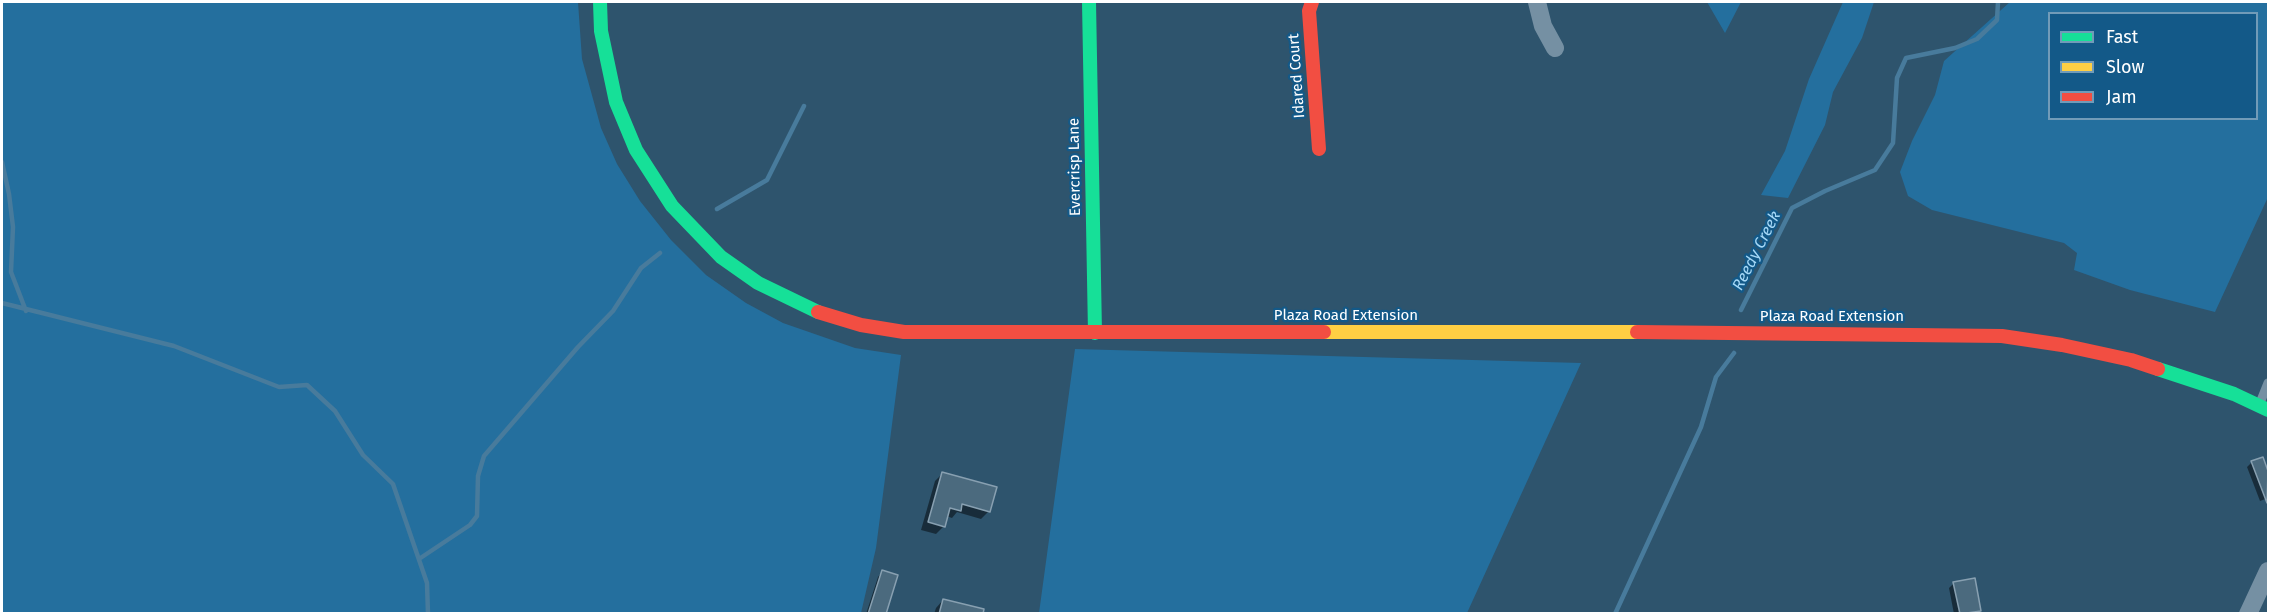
<!DOCTYPE html>
<style>
body{margin:0}
#map{position:relative;width:2270px;height:615px;overflow:hidden;background:#2e546d;font-family:"Fira Sans",sans-serif}
canvas{display:block}
.frame{position:absolute;inset:0;border:3px solid #fff;pointer-events:none}
.legend{position:absolute;left:2048px;top:12px;width:210px;height:108px;box-sizing:border-box;background:#135988;border:2px solid #719bb8;margin:0;padding:8px 10px;list-style:none;font-size:18px;color:#fff}
.legend li{display:flex;align-items:center;gap:12px;height:30px}
.legend b{width:30px;border:2px solid #719bb8}
</style>
<div id="map">
<canvas width="2270" height="615"></canvas>
<div class="frame"></div>
<ul class="legend">
<li><b style="height:8px;background:#16e098"></b>Fast</li>
<li><b style="height:8px;background:#ffcf43"></b>Slow</li>
<li><b style="height:8px;background:#f24e42"></b>Jam</li>
</ul>
</div>
<script>
const ctx = document.querySelector('canvas').getContext('2d');
ctx.lineJoin = 'round';
function fill(path, color) {
  ctx.fillStyle = color;
  ctx.fill(path, 'evenodd');
}
function poly(rows) {
  const path = new Path2D();
  for (const r of rows) {
    path.moveTo(r[0], r[1]);
    for (let i = 2; i < r.length; i += 2) path.lineTo(r[i], r[i + 1]);
  }
  return path;
}
function stroke(path, color, width, dash) {
  ctx.strokeStyle = color;
  ctx.lineWidth = width;
  ctx.lineCap = dash ? 'butt' : 'round';
  ctx.setLineDash(dash || []);
  ctx.stroke(path);
}
function drawText(font, color, halo, rows, align = 'center') {
  ctx.font = font + ' "Fira Sans",sans-serif';
  ctx.lineWidth = 4.5;
  ctx.setLineDash([]);
  ctx.textBaseline = 'middle';
  ctx.strokeStyle = halo;
  ctx.fillStyle = color;
  for (const [text, x, y, turn = 0] of rows) {
    ctx.save();
    ctx.translate(x, y);
    ctx.rotate((+turn || 0) * Math.PI / 180);
    ctx.textAlign = isNaN(turn) ? turn : align;
    if (halo) ctx.strokeText(text, 0, 0);
    ctx.fillText(text, 0, 0);
    ctx.restore();
  }
}
const green = poly([
 [2,2,578,2,582,59,601,128,617,164,640,201,671,240,706,275,746,303,783,323,855,348,901,355,876,548,861,613,2,613],
 [1707,2,1741,2,1725,33],
 [1843,2,1874,2,1862,38,1833,92,1825,125,1788,198,1761,195,1785,151,1809,79],
 [2010,2,2268,2,2268,197,2215,312,2130,290,2074,270,2077,253,2064,243,1932,210,1908,196,1900,172,1912,141,1935,95,1944,61],
 [2050,14,2256,14,2256,118,2050,118],
 [1075,349,1581,363,1467,613,1039,613]
]);
const shadow = poly([
 [2262,459,2268,476,2268,498,2260,501,2247,467,2252,462],
 [943,473,989,511,981,519,957,512,952,518,946,516,944,526,936,534,921,530,935,481],
 [882,572,884,614,866,614,878,577],
 [1954,583,1980,611,1977,614,1954,614,1949,588],
 [943,600,963,614,934,614,936,608]
]);
const stream = poly([
 [2,162,9,194,13,227,11,272,26,311],
 [717,209,767,180,804,106],
 [2,303,174,346,279,387,307,385,335,411,363,455,393,484,427,583,428,614],
 [1741,310,1792,208,1825,191,1875,170,1893,143,1897,78,1906,58,1955,48,1977,39,1997,20,1998,2],
 [419,559,470,525,477,516,478,476,484,456,578,347,613,311,641,268,660,253],
 [1615,614,1701,427,1716,377,1734,353]
]);
const building = poly([
 [2263,457,2268,471,2267,503,2251,461,2263,457],
 [942,472,997,487,990,512,962,504,961,511,950,508,945,527,928,522,942,472],
 [882,570,898,575,886,614,868,614,882,570],
 [1975,578,1981,611,1960,614,1953,582,1975,578],
 [943,599,984,609,983,614,939,614,943,599]
]);
const lane = poly([
 [2260,403,2268,383]
]);
const street = poly([
 [1537,2,1543,26,1555,48],
 [2248,614,2268,571]
]);
const fast = poly([
 [600,2,601,31,616,102,636,150,672,206,721,257,758,283,818,312],
 [1089,2,1095,333],
 [2158,369,2234,394,2268,410]
]);
const slow = poly([
 [1324,332,1637,332]
]);
const jam = poly([
 [1312,2,1309,11,1319,149],
 [818,312,861,325,904,332,1324,332],
 [1637,332,2002,336,2062,345,2131,360,2158,369]
]);
const streetNames = [
 ["Idared Court",1297,76,-94],
 ["Evercrisp Lane",1075,167,-91],
 ["Plaza Road Extension",1346,316],
 ["Plaza Road Extension",1832,317]
];
const waterNames = [
 ["Reedy Creek",1757,251,-63]
];
fill(green, '#246f9e');
fill(shadow, '#0007');
stroke(stream, '#487b9c', 4.5);
fill(building, '#4b6a7e');
stroke(building, '#88a0b1', 1.5);
stroke(lane, '#7590a3', 9);
stroke(street, '#7590a3', 18);
stroke(fast, '#16e098', 14);
stroke(slow, '#ffcf43', 14);
stroke(jam, '#f24e42', 14);
drawText('15px', '#fff', '#135988', streetNames);
drawText('italic 16px', '#a5d8f7', '#135988', waterNames);
</script>
